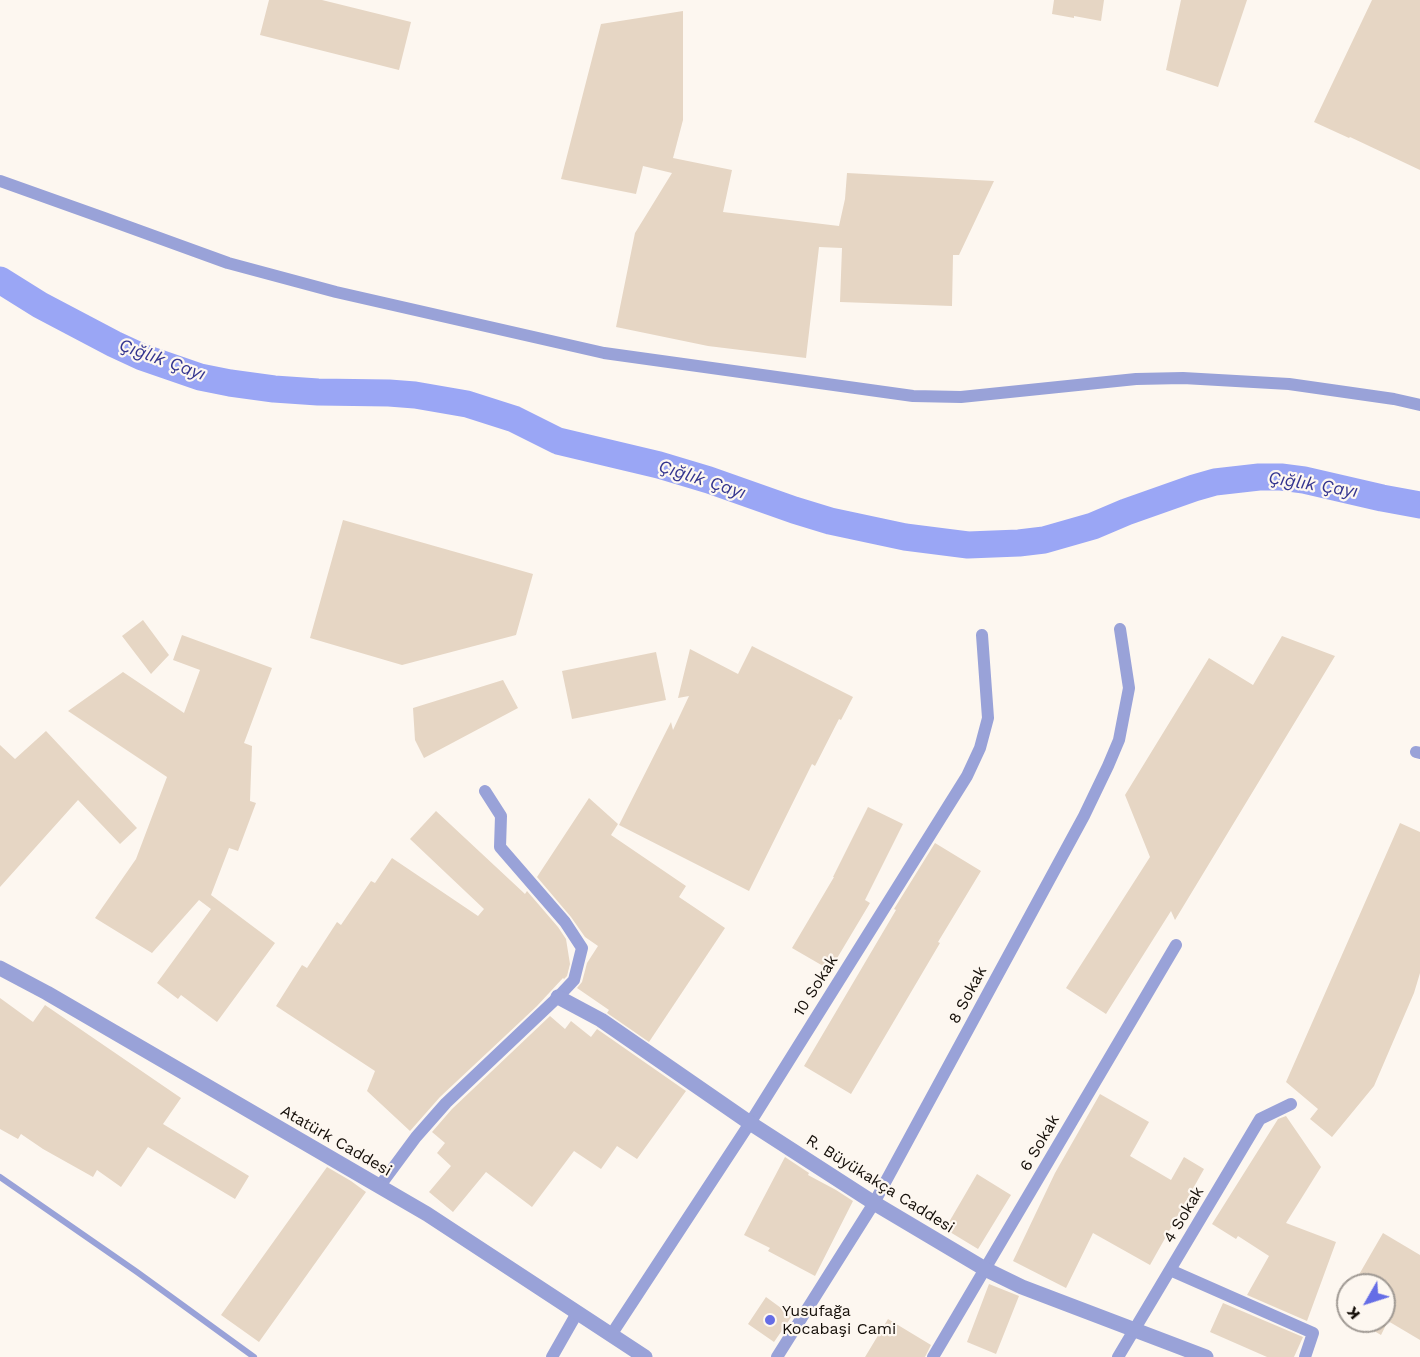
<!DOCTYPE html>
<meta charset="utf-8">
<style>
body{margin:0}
#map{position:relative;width:1420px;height:1357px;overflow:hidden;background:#fdf7f0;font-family:"Work Sans",sans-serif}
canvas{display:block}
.north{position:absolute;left:1336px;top:1273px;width:60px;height:60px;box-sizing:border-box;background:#fdf7f0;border:2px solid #a09a94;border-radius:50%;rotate:231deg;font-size:16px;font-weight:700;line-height:24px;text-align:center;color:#150f09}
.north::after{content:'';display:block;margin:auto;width:21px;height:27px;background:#656de6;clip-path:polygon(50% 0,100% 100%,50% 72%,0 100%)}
</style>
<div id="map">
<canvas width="1420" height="1357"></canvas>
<div class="north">K</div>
</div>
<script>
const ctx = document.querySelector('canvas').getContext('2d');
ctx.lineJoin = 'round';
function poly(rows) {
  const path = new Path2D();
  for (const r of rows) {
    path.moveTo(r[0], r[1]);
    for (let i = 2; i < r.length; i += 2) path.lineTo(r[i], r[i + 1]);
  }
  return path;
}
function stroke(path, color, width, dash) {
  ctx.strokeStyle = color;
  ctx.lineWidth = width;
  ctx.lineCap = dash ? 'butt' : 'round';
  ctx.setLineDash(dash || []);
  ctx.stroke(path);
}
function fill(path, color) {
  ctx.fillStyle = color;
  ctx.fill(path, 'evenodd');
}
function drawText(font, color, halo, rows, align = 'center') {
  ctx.font = font + ' "Work Sans",sans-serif';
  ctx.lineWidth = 4.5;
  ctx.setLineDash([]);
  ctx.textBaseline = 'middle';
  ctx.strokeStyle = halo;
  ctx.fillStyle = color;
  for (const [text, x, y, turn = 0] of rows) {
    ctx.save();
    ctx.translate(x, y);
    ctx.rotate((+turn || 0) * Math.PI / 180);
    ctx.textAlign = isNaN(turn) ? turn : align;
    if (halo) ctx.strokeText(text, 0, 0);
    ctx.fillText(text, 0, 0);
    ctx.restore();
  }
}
const river = poly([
 [0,280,40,305,114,344,142,357,200,377,230,383,274,389,318,392,389,393,415,395,467,404,514,419,558,441,659,465,709,480,794,510,830,521,905,537,968,545,1019,543,1044,540,1093,526,1126,512,1194,488,1215,482,1259,477,1281,477,1304,480,1382,498,1420,505]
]);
const building = poly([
 [269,0,322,0,411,22,399,70,260,35],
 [1054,0,1104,0,1101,21,1074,16,1074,18,1052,14],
 [1181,0,1247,0,1218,87,1166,70],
 [1372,0,1420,0,1420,170,1350,137,1349,138,1314,122],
 [683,11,683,120,673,158,732,170,723,212,839,226,845,199,847,173,994,181,959,255,953,255,952,306,840,302,842,248,819,247,806,358,708,346,616,327,635,233,672,173,643,166,636,194,561,179,601,24],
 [343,520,533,574,516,635,402,665,310,638],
 [143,620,169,655,151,674,122,636],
 [182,635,272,668,244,743,252,746,250,801,256,803,238,851,229,848,211,895,275,943,217,1022,181,995,178,999,157,983,211,909,199,900,152,953,95,918,136,859,167,777,68,711,123,672,184,713,200,670,173,660],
 [1282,636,1335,656,1175,920,1171,911,1106,1014,1066,988,1150,857,1125,795,1209,658,1253,685],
 [752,646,853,697,841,720,839,719,815,766,812,764,749,891,619,825,671,722,673,730,689,696,678,698,690,649,738,674],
 [656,652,666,700,572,719,562,671],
 [503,680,518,708,424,758,415,740,413,708],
 [46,731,137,828,120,844,78,800,0,887,0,745,15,759],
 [589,798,618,824,611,835,686,886,679,897,725,928,649,1042,607,1013,609,1010,577,988,582,982,587,963,598,946,585,937,571,917,537,877],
 [868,807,903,824,865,900,870,903,830,970,792,948,834,877,833,877],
 [436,811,525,894,527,891,558,927,566,939,570,964,567,976,564,979,563,978,537,1006,440,1097,410,1131,367,1091,375,1071,276,1006,302,965,307,968,337,922,341,925,371,881,375,883,392,858,478,916,484,909,410,839],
 [1400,823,1420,832,1420,973,1414,993,1374,1086,1332,1137,1310,1119,1318,1109,1286,1082],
 [935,843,981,871,938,942,940,943,851,1094,804,1066,896,910,894,909],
 [0,998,33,1022,45,1005,181,1098,163,1124,249,1176,235,1199,148,1147,121,1187,97,1170,93,1177,43,1149,21,1134,18,1139,0,1129],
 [550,1016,565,1029,571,1021,591,1037,597,1029,686,1091,637,1159,617,1146,601,1169,574,1151,532,1207,486,1172,453,1212,429,1192,451,1166,437,1153,445,1143,432,1132,452,1109],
 [1100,1094,1149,1122,1130,1156,1171,1180,1184,1157,1204,1169,1150,1265,1093,1233,1066,1288,1013,1261,1055,1173],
 [1286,1116,1321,1167,1286,1223,1336,1242,1307,1321,1247,1295,1269,1256,1238,1236,1236,1239,1212,1224,1278,1119],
 [785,1157,809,1173,808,1175,836,1190,853,1201,815,1276,768,1251,770,1248,744,1235],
 [327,1167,351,1181,366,1192,259,1342,221,1315],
 [977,1174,1011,1195,978,1249,945,1229],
 [1383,1233,1420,1255,1420,1340,1388,1321,1381,1335,1357,1321,1388,1321,1384,1319,1384,1285,1353,1285],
 [989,1284,1019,1296,996,1354,967,1342],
 [766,1297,792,1316,774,1342,748,1324],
 [1223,1303,1303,1337,1294,1357,1267,1357,1210,1332],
 [888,1319,931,1345,925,1357,865,1357]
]);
const service = poly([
 [0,1177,137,1272,254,1357]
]);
const minor = poly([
 [0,181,104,218,228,263,336,292,604,353,913,396,961,397,1136,379,1183,378,1289,384,1394,399,1420,405],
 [1416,752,1420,753],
 [379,1187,416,1137,446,1103,558,997,574,980,582,948,565,922,500,847,501,816,485,791],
 [1170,1270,1313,1333,1305,1357],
 [611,1335,750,1123,967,776,980,748,988,718,982,635],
 [552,1357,577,1313],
 [777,1357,874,1203,1084,816,1108,766,1119,740,1129,688,1120,629],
 [933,1357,1176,945],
 [1118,1357,1260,1119,1291,1104]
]);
const tertiary = poly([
 [0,968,47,993,427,1214,645,1357],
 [558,997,601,1020,750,1123,874,1203,985,1269,1022,1287,1206,1357]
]);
const markers = [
 [770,1320,6,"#656de6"]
];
const streetNames = [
 ["10 Sokak",816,986,-58],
 ["8 Sokak",968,995,-62],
 ["Atatürk Caddesi",336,1141,30],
 ["6 Sokak",1040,1143,-60],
 ["R. Büyükakça Caddesi",880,1184,32],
 ["4 Sokak",1184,1215,-59]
];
const poiNames = [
 ["Yusufağa",782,1311],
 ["Kocabaşi Cami",782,1329]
];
const waterNames = [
 ["Çığlık Çayı",162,360,20],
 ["Çığlık Çayı",702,480,18],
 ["Çığlık Çayı",1313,485,9]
];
stroke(river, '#9aa6f5', 27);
fill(building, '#e6d6c4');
stroke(service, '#99a2d8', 6);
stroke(minor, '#99a2d8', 12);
stroke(tertiary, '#99a2d8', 15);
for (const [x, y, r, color] of markers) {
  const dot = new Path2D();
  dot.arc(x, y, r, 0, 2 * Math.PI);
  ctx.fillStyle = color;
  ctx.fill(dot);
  stroke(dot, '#fdf7f0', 2);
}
drawText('16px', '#150f09', '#fdf7f0', streetNames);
drawText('16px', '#150f09', '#fdf7f0', poiNames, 'left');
drawText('italic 18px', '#34358f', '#fdf7f0', waterNames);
</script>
